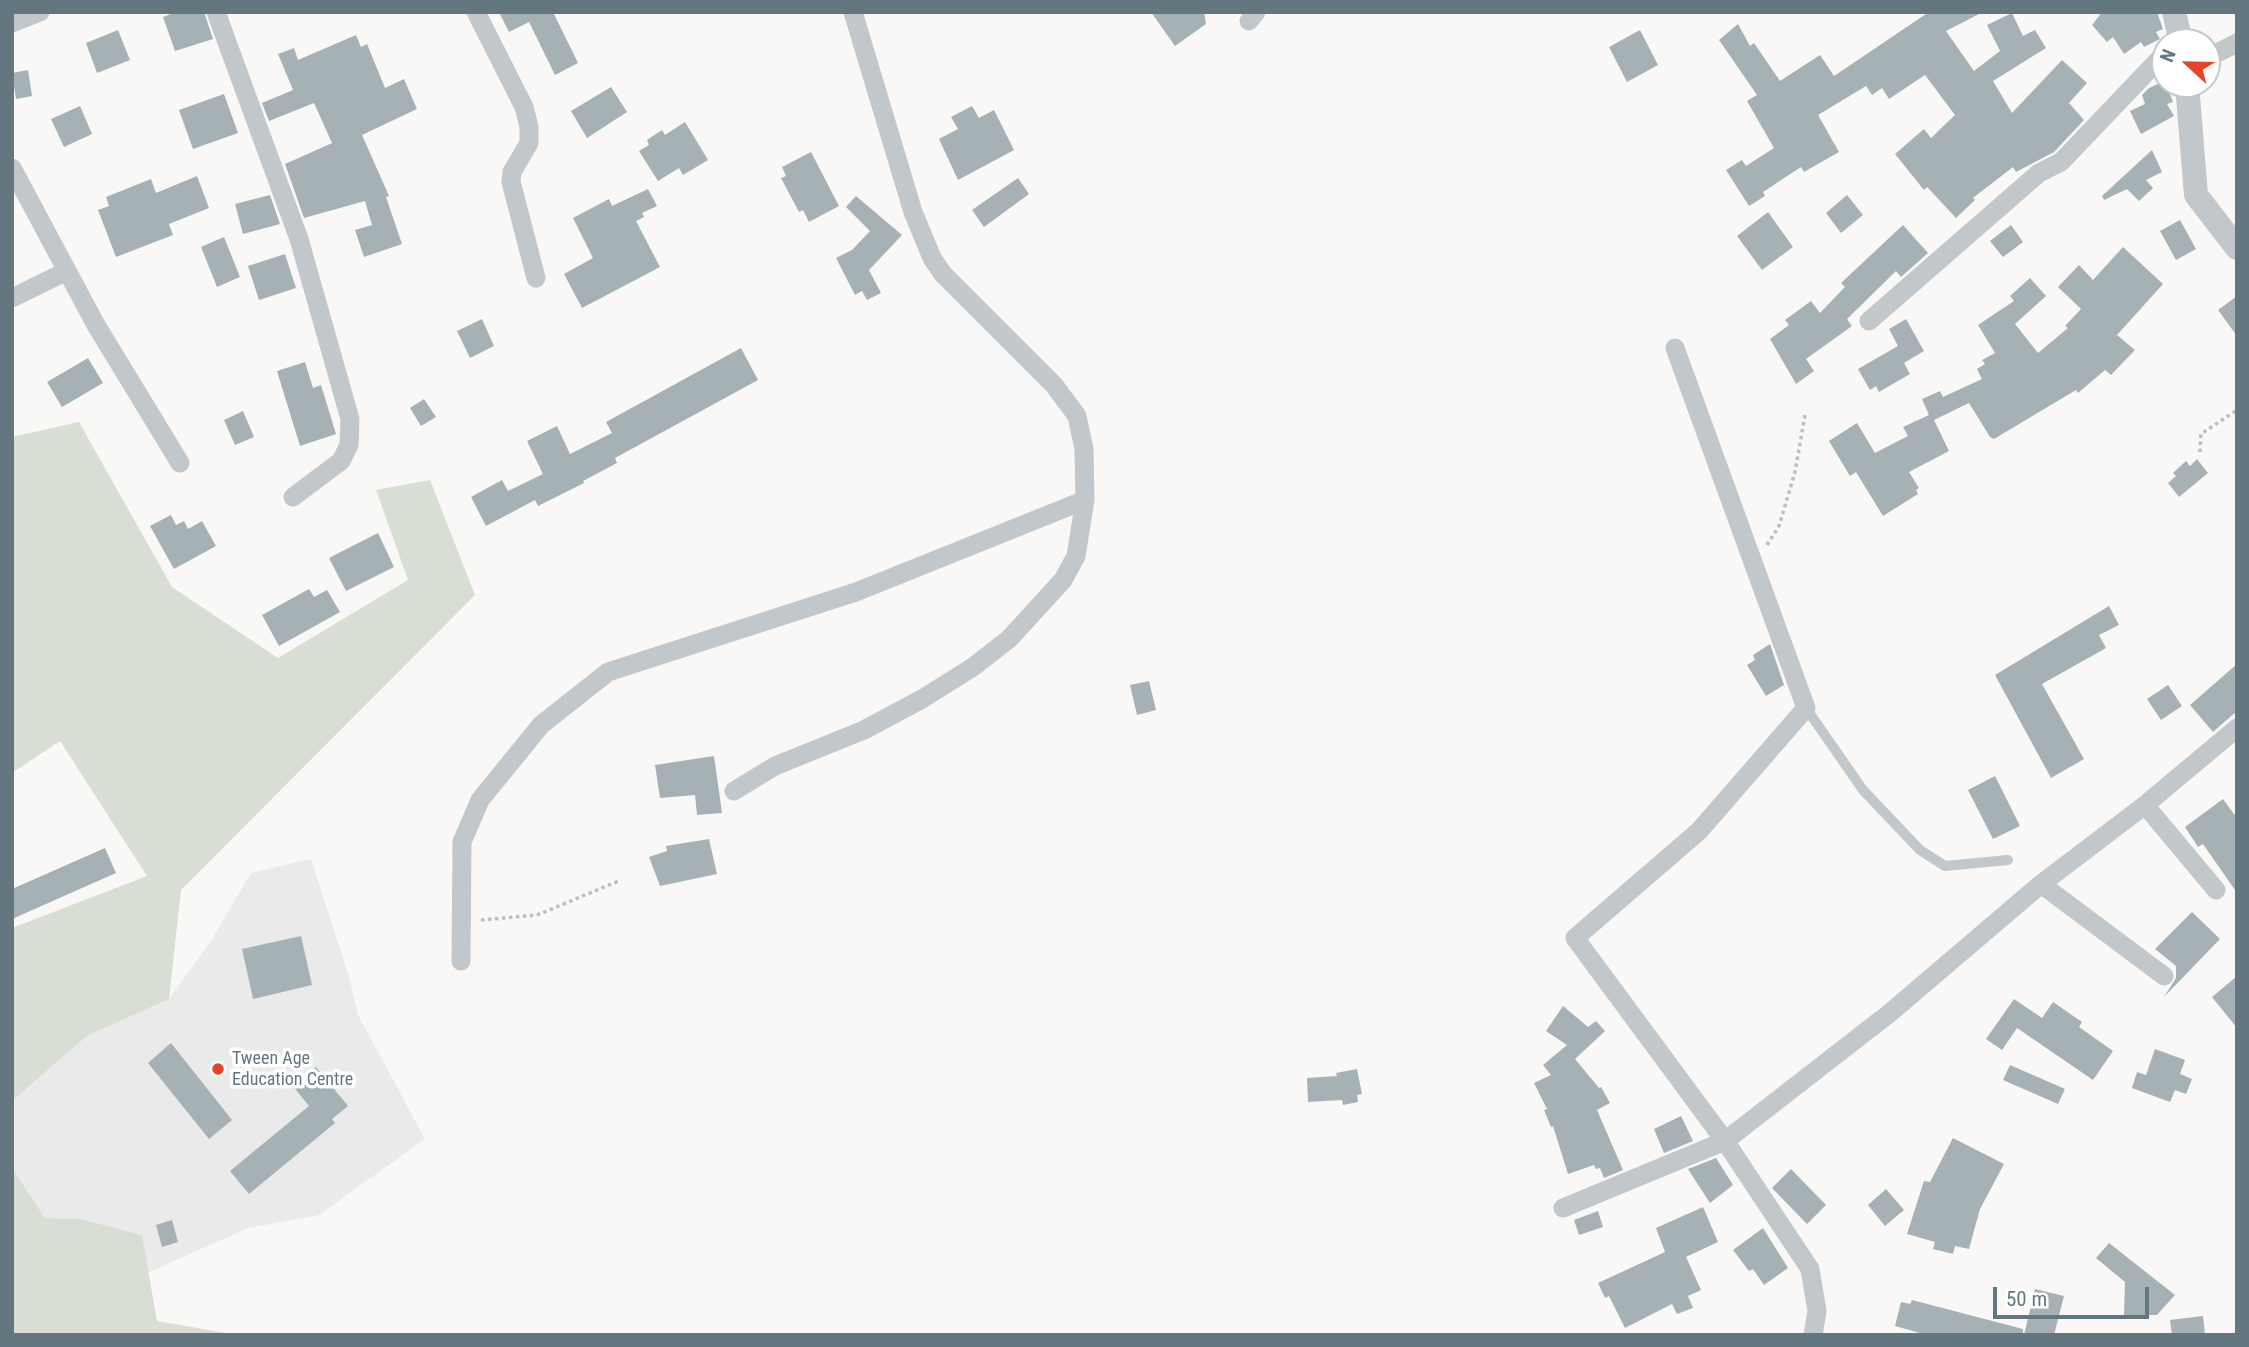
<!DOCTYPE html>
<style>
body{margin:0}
#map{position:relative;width:2249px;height:1347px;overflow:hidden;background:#f9f8f6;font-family:"Roboto Condensed",sans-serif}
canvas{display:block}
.frame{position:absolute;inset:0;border:14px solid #637781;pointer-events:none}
.north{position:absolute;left:2151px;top:28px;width:70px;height:70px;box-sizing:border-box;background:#fff;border:2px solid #c1c9cd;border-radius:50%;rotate:292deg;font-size:19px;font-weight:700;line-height:28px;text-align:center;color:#637781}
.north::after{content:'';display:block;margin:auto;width:24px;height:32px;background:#e54429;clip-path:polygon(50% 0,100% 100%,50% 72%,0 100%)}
.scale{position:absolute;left:1993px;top:1287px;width:156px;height:32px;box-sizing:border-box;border:4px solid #637781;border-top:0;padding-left:9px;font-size:21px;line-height:24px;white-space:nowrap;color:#637781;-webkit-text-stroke:5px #fff;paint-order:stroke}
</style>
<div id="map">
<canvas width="2249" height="1347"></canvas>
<div class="frame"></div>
<div class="north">N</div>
<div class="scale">50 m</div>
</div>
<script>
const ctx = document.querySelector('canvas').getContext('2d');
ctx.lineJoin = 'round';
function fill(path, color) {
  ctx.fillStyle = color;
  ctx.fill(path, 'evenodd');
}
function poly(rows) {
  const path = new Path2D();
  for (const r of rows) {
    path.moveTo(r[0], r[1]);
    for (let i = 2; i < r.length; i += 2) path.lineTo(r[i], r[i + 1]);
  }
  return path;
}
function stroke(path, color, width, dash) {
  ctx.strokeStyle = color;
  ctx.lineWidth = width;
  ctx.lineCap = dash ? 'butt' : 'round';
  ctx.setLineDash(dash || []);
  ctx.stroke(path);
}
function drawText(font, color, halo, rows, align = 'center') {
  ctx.font = font + ' "Roboto Condensed",sans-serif';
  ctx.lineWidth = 7;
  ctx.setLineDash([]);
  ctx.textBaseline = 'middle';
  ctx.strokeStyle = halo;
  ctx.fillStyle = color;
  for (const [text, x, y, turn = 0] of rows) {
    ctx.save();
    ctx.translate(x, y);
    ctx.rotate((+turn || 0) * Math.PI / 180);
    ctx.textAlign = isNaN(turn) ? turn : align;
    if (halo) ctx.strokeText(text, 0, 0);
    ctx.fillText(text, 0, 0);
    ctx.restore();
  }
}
const built = poly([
 [311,859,350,980,358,1015,425,1139,319,1215,248,1228,147,1273,142,1235,81,1219,45,1218,12,1168,12,1101,87,1036,169,999,211,941,251,873]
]);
const green = poly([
 [79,422,172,587,278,658,408,580,376,490,430,480,475,595,181,890,169,999,87,1036,12,1101,12,928,147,876,60,741,12,773,12,437],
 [12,1168,45,1218,81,1219,142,1235,157,1321,237,1335,12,1335]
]);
const building = poly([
 [176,12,204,12,213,39,175,51,163,17],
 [499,12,553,12,578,63,555,75,529,22,509,32],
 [1151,12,1204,12,1206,24,1175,46],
 [1929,12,1983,12,1946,31,1974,71,2000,51,1987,25,2012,13,2023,36,2035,30,2046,48,1993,81,2012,113,2062,60,2087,83,2069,103,2084,120,2054,152,2016,172,2013,167,1973,198,1975,200,1956,218,1927,187,1924,190,1895,154,1924,129,1931,138,1955,115,1925,75,1889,99,1882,88,1872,95,1866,86,1818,115,1839,152,1804,172,1801,167,1763,192,1765,196,1749,206,1726,170,1742,160,1746,166,1774,148,1747,101,1757,95,1719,40,1738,24,1750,46,1754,43,1780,81,1820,55,1834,76],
 [2102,12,2157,12,2163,29,2156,32,2160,39,2144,47,2141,42,2124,54,2113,37,2107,42,2092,25],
 [118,30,130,60,97,73,86,43],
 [1640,30,1658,65,1627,82,1609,47],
 [356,35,361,47,367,44,385,88,404,79,417,109,362,135,389,196,386,197,402,244,364,257,355,230,372,225,365,201,304,218,285,164,332,143,314,103,269,121,262,103,293,90,278,54,294,48,298,60],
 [28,70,32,96,16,99,12,73],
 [2165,81,2173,102,2167,104,2174,116,2141,134,2130,111,2145,104,2142,95,2149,88],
 [611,87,627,112,587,138,571,111],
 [224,94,238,133,193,149,179,110],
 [80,106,92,134,64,147,51,119],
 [972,106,979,118,994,110,1014,150,958,180,939,139,958,129,951,117],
 [685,122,708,160,683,175,679,168,658,181,639,151,649,145,647,140,662,130,665,135],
 [2152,150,2162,172,2146,180,2153,188,2139,201,2127,189,2104,200,2102,196],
 [811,152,839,206,809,222,803,210,799,212,781,178,786,176,782,167],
 [197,176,209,208,169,224,173,235,116,257,98,210,109,206,106,197,151,179,156,193],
 [1018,178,1029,194,984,227,972,210],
 [648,189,657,206,642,213,644,217,636,221,660,267,582,308,564,274,593,258,573,218,609,199,612,206],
 [270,195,280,224,243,234,235,204],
 [1847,195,1863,215,1841,233,1826,213],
 [856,196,902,235,869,270,881,293,867,300,862,291,855,295,836,258,852,250,870,231,846,207],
 [1768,212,1793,247,1762,270,1737,236],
 [2180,220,2196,249,2176,260,2160,231],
 [1903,225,1928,253,1901,277,1896,271,1847,319,1852,326,1806,359,1814,371,1796,384,1770,339,1789,325,1785,320,1811,301,1820,313,1845,287,1841,283],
 [2011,225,2023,242,2003,257,1990,241],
 [224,237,240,277,217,287,201,247],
 [2123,247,2163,284,2117,335,2135,350,2111,375,2105,370,2078,393,2076,390,1994,439,1990,437,1969,403,1934,420,1949,451,1909,472,1919,488,1916,490,1918,494,1883,516,1856,472,1850,476,1829,441,1857,423,1875,453,1908,436,1903,427,1929,415,1922,399,1940,391,1943,397,1982,379,1977,369,1985,364,1982,360,1995,353,1978,325,2014,301,2010,296,2030,278,2046,296,2015,324,2038,353,2068,328,2065,326,2081,309,2058,287,2079,265,2093,280],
 [285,254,296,288,259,300,248,266],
 [2237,296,2237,336,2218,310],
 [482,319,494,346,470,358,457,331],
 [1906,319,1924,351,1904,363,1910,374,1879,392,1876,386,1870,390,1858,369,1898,346,1889,329],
 [741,348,758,380,615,458,617,463,583,481,584,483,538,506,535,500,486,526,471,497,502,480,508,491,543,474,527,441,557,426,570,454,612,433,606,422],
 [88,358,103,383,62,407,47,382],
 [305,362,313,388,321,385,336,434,300,446,277,371],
 [424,399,436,417,421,426,410,408],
 [243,411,254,437,235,445,224,420],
 [2197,459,2208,473,2179,497,2168,483,2176,476,2173,473,2186,461,2190,466],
 [171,515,176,525,184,521,188,529,202,521,216,546,174,569,150,526],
 [378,533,394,567,346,591,329,558],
 [309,589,314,597,327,590,340,612,279,646,262,615],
 [2109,606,2119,625,2099,635,2106,648,2042,684,2084,759,2051,778,1995,675],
 [1770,644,1784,685,1766,696,1747,665,1755,660,1753,655],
 [2237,664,2237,711,2213,732,2190,705],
 [1149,681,1156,710,1137,715,1130,685],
 [2168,685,2182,706,2161,720,2147,699],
 [714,756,722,813,697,815,695,795,660,798,655,765],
 [1995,776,2020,826,1993,839,1968,790],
 [2223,799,2237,818,2237,893,2203,844,2198,847,2185,827],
 [709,839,717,874,660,886,649,857,667,851,666,846],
 [105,848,116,873,12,919,12,889],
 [2192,912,2220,939,2164,997,2176,978,2176,966,2155,949],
 [301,936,312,985,253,999,242,949],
 [2237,976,2237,1028,2212,997],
 [2014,999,2042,1018,2053,1002,2082,1022,2079,1027,2113,1051,2093,1080,2017,1028,2002,1050,1986,1039],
 [1563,1006,1588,1027,1596,1021,1605,1031,1575,1059,1599,1088,1601,1087,1610,1103,1597,1110,1623,1170,1604,1178,1600,1168,1596,1169,1594,1165,1568,1174,1553,1126,1551,1127,1544,1110,1547,1109,1534,1083,1551,1075,1543,1065,1567,1045,1546,1031],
 [171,1043,232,1120,209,1139,148,1063],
 [2155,1049,2185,1060,2180,1074,2192,1079,2186,1094,2175,1090,2170,1102,2132,1088,2137,1072,2146,1075],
 [2010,1065,2065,1089,2058,1104,2003,1080],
 [316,1067,348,1106,332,1119,335,1123,249,1194,230,1171,309,1106,293,1086],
 [1357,1069,1362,1094,1357,1095,1358,1102,1343,1105,1342,1100,1308,1102,1307,1078,1337,1076,1336,1073],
 [1681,1116,1693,1141,1664,1153,1654,1129],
 [1953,1138,2004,1164,1980,1209,1969,1249,1955,1246,1953,1254,1933,1249,1935,1242,1907,1234,1924,1181,1930,1182],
 [1716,1158,1733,1185,1710,1203,1688,1169],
 [1791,1169,1826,1205,1807,1224,1772,1188],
 [1886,1189,1904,1210,1885,1226,1868,1205],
 [1703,1207,1718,1242,1686,1257,1701,1290,1688,1296,1693,1308,1677,1314,1672,1304,1625,1328,1609,1296,1605,1298,1598,1283,1665,1252,1656,1228],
 [1598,1211,1603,1227,1579,1235,1574,1220],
 [172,1220,178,1242,162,1247,156,1225],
 [1763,1228,1788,1268,1764,1285,1753,1269,1749,1271,1733,1250],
 [2109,1243,2175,1295,2157,1315,2124,1315,2125,1282,2096,1258],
 [2035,1289,2064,1296,2054,1335,2024,1335],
 [1912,1300,2023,1329,2023,1335,1927,1335,1895,1326,1901,1302,1910,1304],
 [2203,1316,2205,1335,2172,1335,2170,1320]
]);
const path = poly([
 [2200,452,2201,434,2237,410],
 [1767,545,1779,526,1795,472,1805,415],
 [481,920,537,915,621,880]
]);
const service = poly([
 [1806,708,1863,790,1920,850,1945,866,2008,860]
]);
const minor = poly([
 [216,12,299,239,350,419,349,445,341,461,293,497],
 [476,12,524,107,529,127,529,143,512,172,511,182,536,278],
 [1249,21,1256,12],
 [12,23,40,12],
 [2207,58,2237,43],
 [12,168,96,325,180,463],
 [12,298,67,271],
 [1869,321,2039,173,2061,162,2165,53],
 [1675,348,1806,708,1699,831,1575,938,1725,1141,1810,1269,1817,1311,1813,1335],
 [734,791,775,766,864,730,922,699,973,667,1009,639,1063,580,1076,556,1085,500,1084,449,1077,416,1054,385,943,274,932,258,913,212,853,12],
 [2145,805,2216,890],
 [2041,884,2164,976],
 [461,961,462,842,480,800,541,725,608,672,856,592,1085,500],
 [1563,1208,1725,1141,1891,1012,2041,884,2145,805,2237,728]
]);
const tertiary = poly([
 [2174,12,2181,42],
 [2187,84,2196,195,2237,248]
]);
const markers = [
 [218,1069,7,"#e54429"]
];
const poiNames = [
 ["Tween Age",232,1059],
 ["Education Centre",232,1080]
];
fill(built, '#e9eae9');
fill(green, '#d9ded5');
fill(building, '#a6b1b5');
stroke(path, '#bbbfc1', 3.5, [3.5, 3.5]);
stroke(service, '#c1c7ca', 10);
stroke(minor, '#c1c7ca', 19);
stroke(tertiary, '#c1c7ca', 24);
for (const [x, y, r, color] of markers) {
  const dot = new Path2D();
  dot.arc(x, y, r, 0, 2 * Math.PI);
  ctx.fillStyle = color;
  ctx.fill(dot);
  stroke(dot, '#fff', 2.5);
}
drawText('18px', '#637781', '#fff', poiNames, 'left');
</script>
